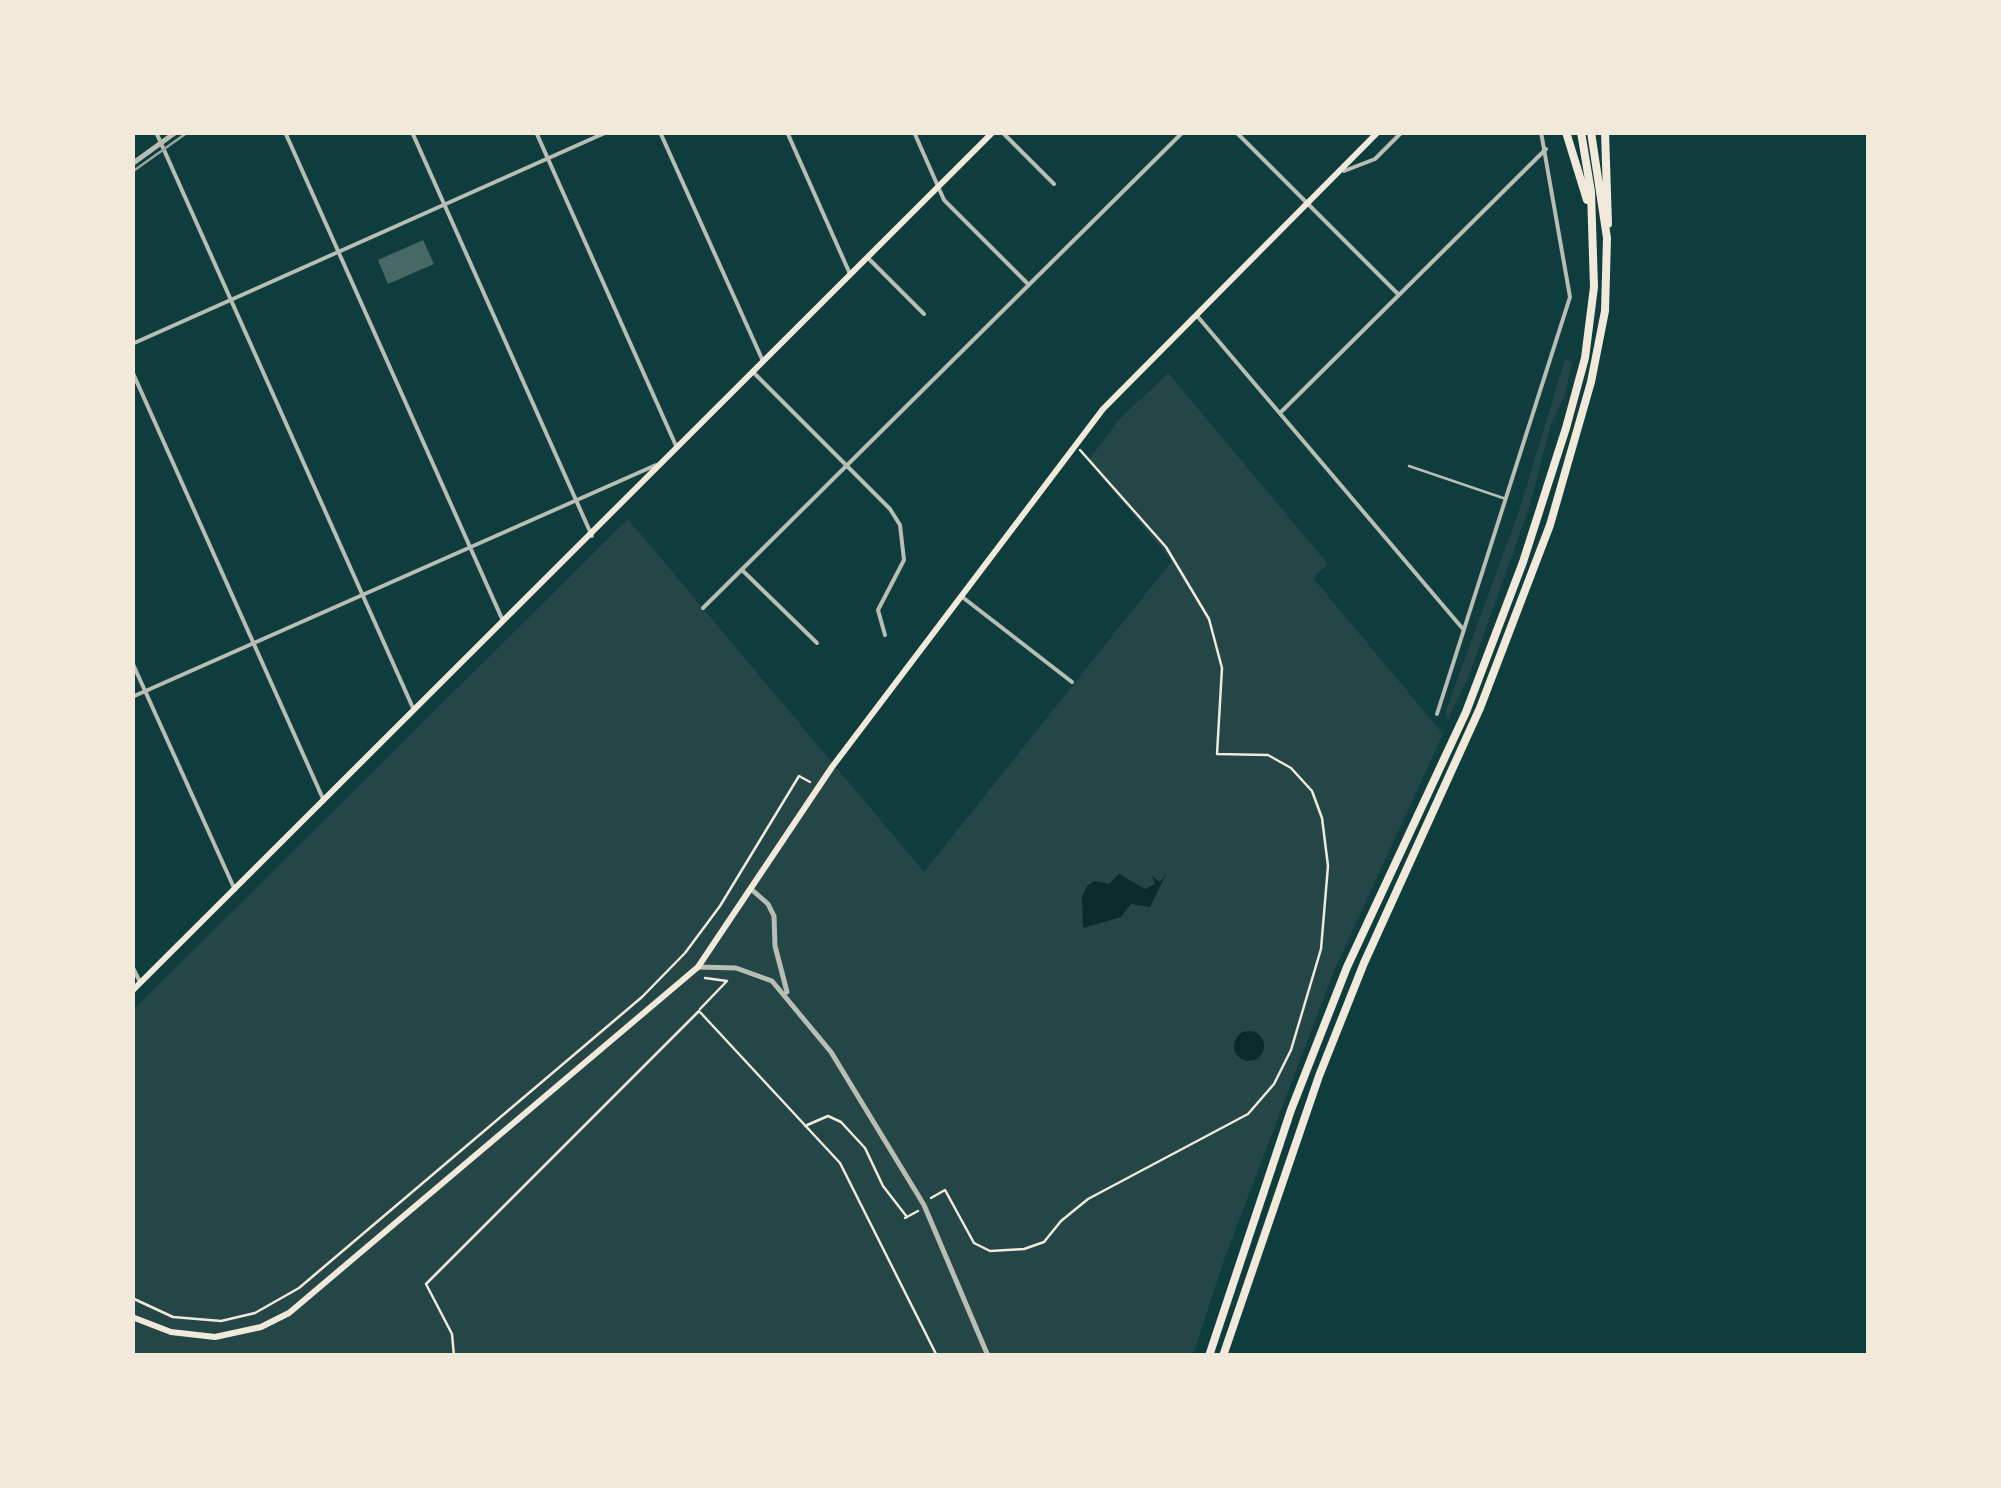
<!DOCTYPE html>
<style>
body{margin:0}
#map{position:relative;width:2001px;height:1488px;overflow:hidden;background:#0f3d3e;font-family:"Source Sans 3",sans-serif}
canvas{display:block}
.frame{position:absolute;inset:0;border:135px solid #f1e9da;pointer-events:none}
</style>
<div id="map">
<canvas width="2001" height="1488"></canvas>
<div class="frame"></div>
</div>
<script>
const ctx = document.querySelector('canvas').getContext('2d');
ctx.lineJoin = 'round';
function fill(path, color) {
  ctx.fillStyle = color;
  ctx.fill(path, 'evenodd');
}
function poly(rows) {
  const path = new Path2D();
  for (const r of rows) {
    if (r.length === 3) {
      path.moveTo(r[0] + r[2], r[1]);
      path.arc(r[0], r[1], r[2], 0, 2 * Math.PI);
      continue;
    }
    path.moveTo(r[0], r[1]);
    for (let i = 2; i < r.length; i += 2) path.lineTo(r[i], r[i + 1]);
  }
  return path;
}
function stroke(path, color, width, dash) {
  ctx.strokeStyle = color;
  ctx.lineWidth = width;
  ctx.lineCap = dash ? 'butt' : 'round';
  ctx.setLineDash(dash || []);
  ctx.stroke(path);
}
const green = poly([
 [1565,359,1572,362,1565,395,1551,424,1529,508,1468,678,1448,719,1445,713,1519,511],
 [1168,373,1328,564,1313,578,1443,734,1334,971,1224,1260,1193,1355,133,1356,133,1010,628,519,924,872,1172,561,1088,461,1118,421]
]);
const water = poly([
 [1119,874,1145,889,1155,884,1152,876,1160,882,1166,874,1150,907,1131,904,1121,917,1083,928,1082,897,1087,886,1094,881,1109,884],
 [1249,1046,15]
]);
const building = poly([
 [423,240,434,264,388,284,378,260]
]);
const path = poly([
 [700,1009,727,981,705,978],
 [805,1126,828,1116,841,1122,865,1148,883,1186,907,1217],
 [931,1198,945,1190,974,1243,990,1251,1024,1249,1044,1242,1061,1221,1088,1199,1248,1114,1274,1084,1291,1050,1321,949,1328,866,1322,818,1312,791,1291,768,1268,755,1217,754,1222,668,1209,619,1166,547,1080,450],
 [905,1218,918,1211],
 [132,1298,173,1317,221,1321,255,1313,299,1288,642,997,685,953,720,906,799,776,810,782],
 [454,1356,452,1334,426,1284,699,1011,840,1163,937,1356]
]);
const service = poly([
 [1409,466,1506,499]
]);
const minor = poly([
 [156,132,413,708],
 [285,132,503,621],
 [412,132,592,536],
 [536,132,677,448],
 [660,132,762,359],
 [787,132,850,274],
 [914,132,944,200,1029,285],
 [1002,132,1054,184],
 [1236,132,1399,295],
 [1344,171,1375,159,1402,132],
 [868,258,924,314],
 [1198,317,1463,629],
 [132,344,607,132],
 [132,371,324,801],
 [755,374,890,509,900,525,904,560,878,610,885,635],
 [1280,413,1546,149],
 [742,570,817,643],
 [961,596,1072,682],
 [703,608,1183,132],
 [132,662,235,890],
 [132,697,656,465],
 [1437,714,1570,297,1541,132],
 [132,966,139,980]
]);
const tertiary = poly([
 [132,164,176,132],
 [751,889,768,904,774,916,775,946,787,992],
 [698,967,736,968,772,981,831,1052,924,1205,988,1356]
]);
const secondary = poly([
 [132,991,993,132],
 [132,1317,171,1332,215,1337,261,1327,289,1313,698,967,832,767,1103,409,1378,132]
]);
const motorway = poly([
 [1566,132,1587,200],
 [1605,132,1608,224],
 [1209,1356,1291,1110,1347,967,1466,712,1523,562,1566,428,1585,358,1594,287,1591,192,1581,132],
 [1223,1356,1319,1076,1364,963,1480,708,1550,525,1591,382,1605,311,1607,238,1591,132]
]);
const rail = poly([
 [132,172,188,132]
]);
fill(green, '#244646');
fill(water, '#0a2a2b');
fill(building, '#486865');
stroke(path, '#f1e9da', 2.5);
stroke(service, '#b8beb3', 2.5);
stroke(minor, '#b8beb3', 4);
stroke(tertiary, '#b8beb3', 5);
stroke(secondary, '#f1e9da', 6);
stroke(motorway, '#f1e9da', 8);
stroke(rail, '#97a49c', 2.5);
</script>
